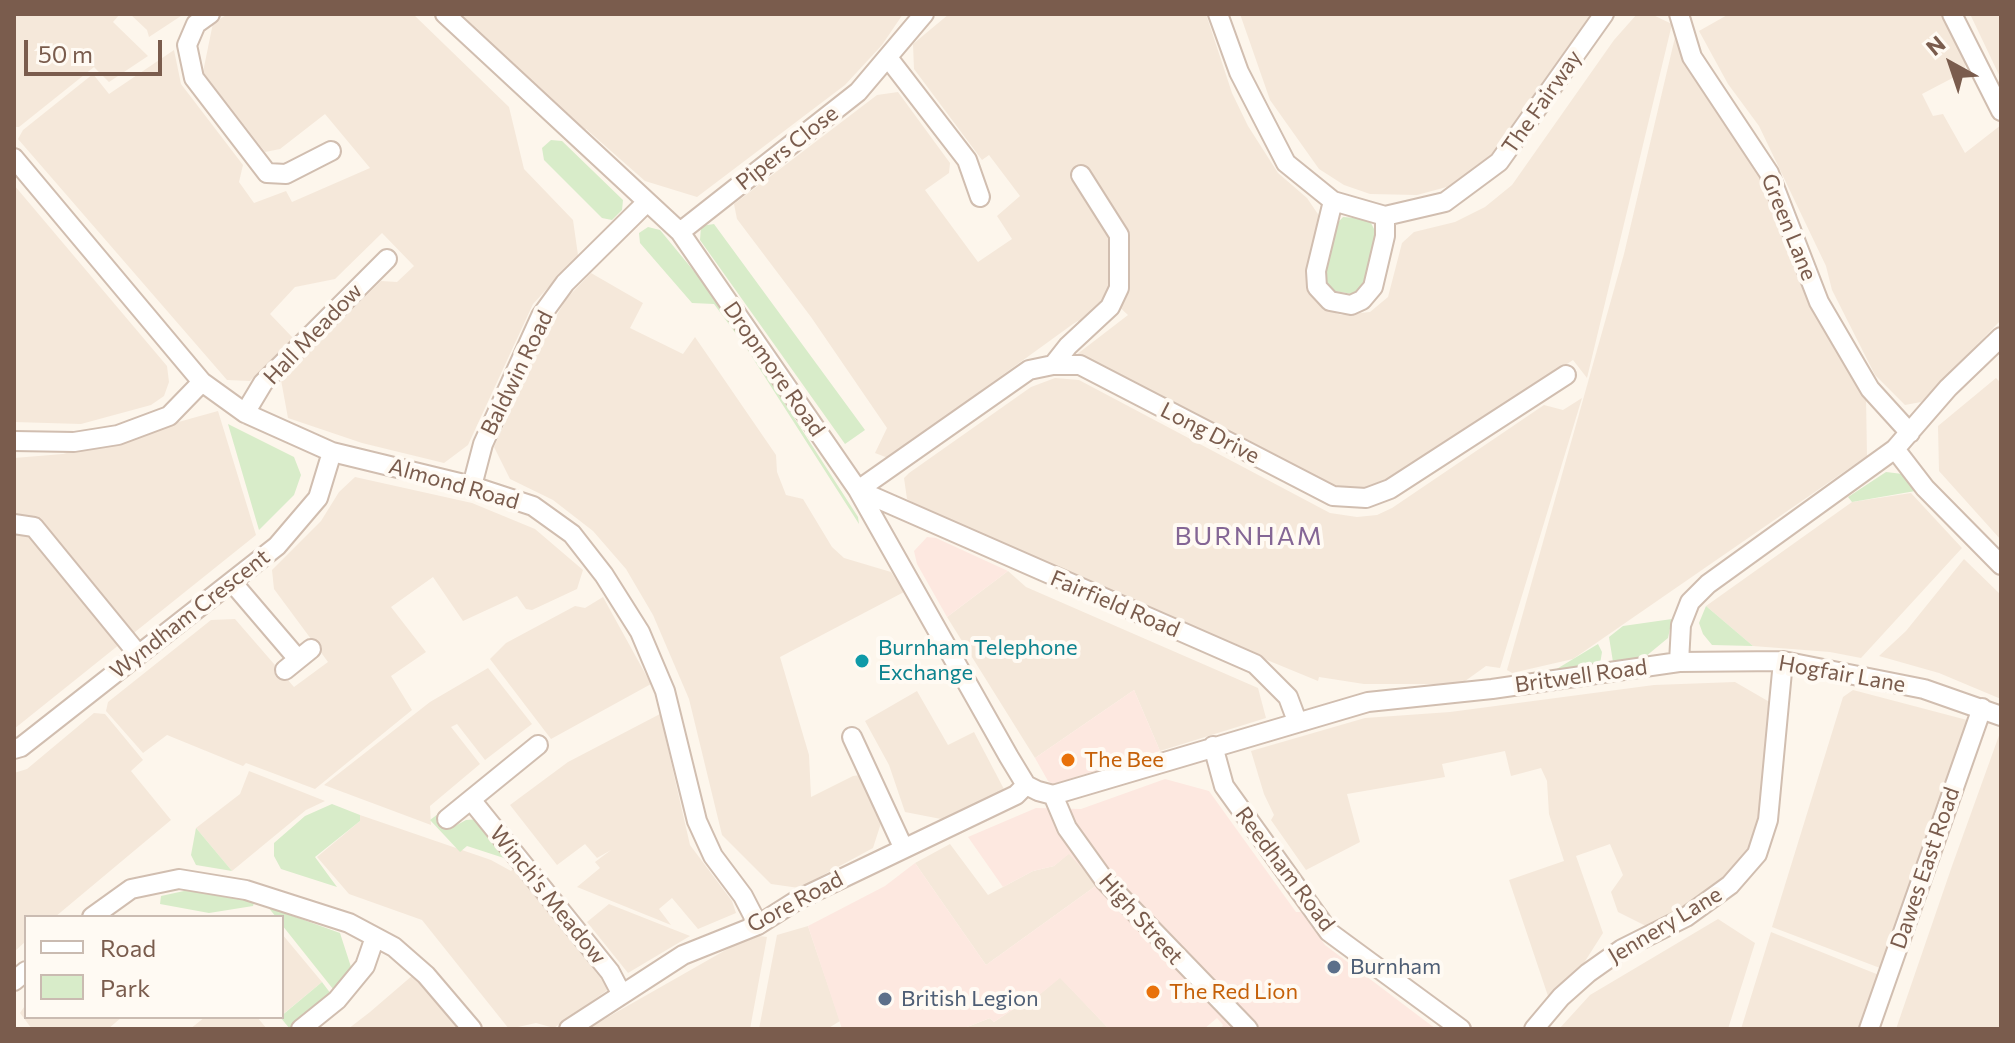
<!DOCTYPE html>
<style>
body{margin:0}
#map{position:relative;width:2015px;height:1043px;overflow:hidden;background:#fdf6ec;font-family:Commissioner,sans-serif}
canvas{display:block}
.frame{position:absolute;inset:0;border:16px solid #7a5c4d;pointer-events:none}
.legend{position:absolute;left:24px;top:915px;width:260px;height:104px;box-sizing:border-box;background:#fffaf3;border:2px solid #cabbb1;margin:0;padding:10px 14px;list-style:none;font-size:24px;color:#7a5c4d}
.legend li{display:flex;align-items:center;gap:16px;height:40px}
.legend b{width:40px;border:2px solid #cabbb1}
.north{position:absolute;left:1911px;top:24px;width:80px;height:80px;-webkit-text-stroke:6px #fffaf3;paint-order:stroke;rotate:320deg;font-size:22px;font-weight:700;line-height:32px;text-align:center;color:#7a5c4d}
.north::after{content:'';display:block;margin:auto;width:28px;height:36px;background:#7a5c4d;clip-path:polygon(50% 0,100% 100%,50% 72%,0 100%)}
.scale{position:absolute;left:24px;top:40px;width:138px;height:36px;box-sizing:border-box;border:4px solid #7a5c4d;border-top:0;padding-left:10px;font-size:24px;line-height:28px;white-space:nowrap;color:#7a5c4d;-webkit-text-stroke:6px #fffaf3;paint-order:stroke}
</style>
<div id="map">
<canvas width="2015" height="1043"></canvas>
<div class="frame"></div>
<ul class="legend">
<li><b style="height:10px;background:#fff"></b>Road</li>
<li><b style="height:22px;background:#d8ecc9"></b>Park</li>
</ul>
<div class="north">N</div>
<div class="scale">50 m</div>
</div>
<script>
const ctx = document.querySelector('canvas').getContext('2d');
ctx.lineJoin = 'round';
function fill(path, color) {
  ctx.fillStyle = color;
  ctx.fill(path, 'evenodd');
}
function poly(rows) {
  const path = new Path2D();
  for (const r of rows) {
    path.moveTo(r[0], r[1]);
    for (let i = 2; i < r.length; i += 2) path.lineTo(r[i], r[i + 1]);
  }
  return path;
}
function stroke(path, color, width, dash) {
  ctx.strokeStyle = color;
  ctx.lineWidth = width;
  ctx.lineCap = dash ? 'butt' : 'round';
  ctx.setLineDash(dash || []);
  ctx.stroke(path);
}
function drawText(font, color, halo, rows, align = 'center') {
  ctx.font = font + ' Commissioner,sans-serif';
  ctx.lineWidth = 8;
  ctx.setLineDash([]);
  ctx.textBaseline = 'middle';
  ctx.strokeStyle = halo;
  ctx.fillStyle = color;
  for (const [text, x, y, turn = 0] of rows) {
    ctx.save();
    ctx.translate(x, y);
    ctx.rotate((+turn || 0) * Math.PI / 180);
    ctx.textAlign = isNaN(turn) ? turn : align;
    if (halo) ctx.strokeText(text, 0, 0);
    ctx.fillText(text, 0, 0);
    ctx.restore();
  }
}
const residential = poly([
 [14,14,120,14,113,22,148,56,109,82,94,67,19,127,14,127],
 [130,14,184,14,149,37,147,30],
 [228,14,413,14,509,107,524,169,573,220,578,255,533,304,468,445,444,463,362,443,288,418,281,380,381,281,397,282,414,266,382,233,335,279,295,287,270,314,293,338,250,381,227,380,18,139,23,130,93,74,109,94,174,50,181,84,243,165,239,182,254,203,286,191,292,202,370,168,325,114,280,149,265,152,203,72,213,23],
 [461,14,903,14,882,45,845,85,697,197,645,181,586,129,582,131],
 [949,14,1206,14,1232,93,1248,126,1278,173,1307,198,1322,220,1314,294,1326,309,1341,315,1370,312,1388,297,1402,243,1414,232,1455,222,1485,207,1512,185,1614,40,1637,14,1651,14,1672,24,1587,378,1573,360,1384,486,1342,492,1103,365,1076,355,1128,315,1115,303,1082,327,1078,321,1073,324,888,458,875,453,887,428,811,317,737,219,734,204,877,95,898,92,950,163,949,173,925,190,978,262,1012,239,997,216,1020,196,989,155,982,160,914,69,913,44],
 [1240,14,1594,14,1487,162,1454,185,1417,195,1370,194,1344,185,1319,169,1270,100],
 [1729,14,1942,14,1966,63,1964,72,1922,94,1933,116,1943,114,1965,153,2001,125,2001,320,1921,402,1905,405,1875,375,1832,290,1826,266,1759,126,1728,84,1699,31],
 [1970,14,2001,14,2001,79],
 [1676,33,1776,201,1866,397,1867,456,1573,659,1512,673,1507,670,1624,254],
 [14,185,167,366,169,382,164,396,151,405,81,424,14,422],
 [591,273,643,303,630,328,683,354,695,337,776,455,777,472,786,495,803,499,832,547,844,558,891,572,904,592,780,657,809,755,811,797,853,776,862,775,881,823,873,848,799,888,771,884,722,835,689,699,653,615,626,569,593,531,553,500,510,479,494,447,541,343,566,299],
 [1055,378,1079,380,1330,513,1357,517,1377,515,1392,508,1544,405,1563,410,1582,398,1500,668,1486,666,1461,684,1364,684,1319,677,1318,681,1007,553,937,518,907,499,904,478,909,473,1031,387],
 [1996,378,2001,383,2001,540,1939,471,1938,426],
 [218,411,256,535,14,729,14,458,63,454],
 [355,477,472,503,535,529,583,570,577,589,532,610,526,609,517,596,463,621,433,577,391,607,426,652,391,676,412,710,315,789,246,763,243,766,167,735,143,753,106,711,108,702,211,620,235,619,294,687,328,662,274,589,272,570,321,521,339,492],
 [1911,493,1962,548,1861,658,1830,652,1753,646,1706,606,1852,502],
 [1964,559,2001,595,2001,699,1939,673,1879,656,1906,631],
 [1008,571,1026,587,1258,688,1266,718,1160,751,1134,690,1035,758,947,617],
 [603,597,651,684,551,739,490,659,506,643,575,606,585,608],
 [488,668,532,724,485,760,457,724,451,727,480,764,430,806,431,825,324,785,430,702],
 [1735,682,1773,704,1757,828,1747,856,1716,887,1648,927,1618,912,1611,892,1623,875,1610,844,1576,856,1603,933,1582,966,1548,996,1509,880,1564,861,1549,814,1547,781,1541,768,1511,776,1505,751,1442,764,1445,777,1347,794,1360,842,1306,870,1271,820,1274,815,1264,794,1251,751,1365,718,1450,712,1654,685],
 [1853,690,1967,720,1880,968,1772,927,1843,697],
 [917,691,948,745,974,732,1006,793,941,819,905,812,889,765,865,721],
 [94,713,105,714,143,760,131,771,171,820,55,917,26,917,26,941,14,952,14,773,27,769],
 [660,714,690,845,732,901,736,913,698,929,672,898,659,909,671,925,577,887,600,868,595,862,611,850,597,858,585,844,557,865,510,805,568,762],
 [2001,730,2001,1029,1896,1029,1952,866],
 [249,771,325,801,306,810,232,871,196,828,240,794],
 [360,815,491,860,511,871,514,868,609,989,554,1028,536,1023,509,1029,422,920,349,894,317,857,360,821],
 [950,844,988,895,1033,871,1054,866,1069,853,1097,885,986,965,915,863],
 [609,904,690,936,628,973,587,922],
 [1718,919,1755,943,1728,1029,1559,1029,1590,995],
 [808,926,840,1021,827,1029,759,1029,777,935],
 [1771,932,1879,975,1860,1029,1741,1029],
 [282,934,322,982,282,1015],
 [752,935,767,937,750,1029,587,1029],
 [413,975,458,1029,348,1029,370,1012],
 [1060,977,1109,1029,962,1029,990,1018,994,1022,1018,1006,1021,1010],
 [26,1004,26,1017,122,1017,108,1029,32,1029,20,1013],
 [205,1017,257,1017,267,1029,190,1029]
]);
const commercial = poly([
 [927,537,936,538,1008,571,947,617,917,564,914,551],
 [1134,690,1160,751,1053,784,1048,781,1035,758],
 [1165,779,1209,791,1296,912,1301,912,1325,945,1436,1029,1221,1029,1223,1025,1217,1018,1204,1029,1109,1029,1060,978,1021,1010,1018,1006,994,1022,990,1018,962,1029,842,1029,808,926,885,886,915,863,986,965,1097,885,1069,854,1054,866,1033,871,1003,887,968,837,1036,808,1081,809]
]);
const green = poly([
 [551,140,562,141,623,200,622,210,612,220,602,218,544,160,542,148],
 [1343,217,1369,219,1377,235,1366,284,1353,294,1334,291,1323,277,1332,229],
 [714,224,865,430,845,444,700,240,701,226],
 [648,227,660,230,721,304,858,517,859,524,745,346,714,304,692,303,640,243,639,233],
 [228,424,294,457,301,475,294,495,259,530],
 [1886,472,1911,475,1921,490,1852,502,1848,497],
 [1706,606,1753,646,1712,645,1703,634,1699,623],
 [1672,619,1668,638,1645,657,1613,662,1609,637,1623,626],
 [1598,644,1602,652,1600,664,1557,672,1555,670],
 [332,804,360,815,360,821,315,857,337,887,281,869,274,856,274,843,305,816],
 [442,811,455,826,466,820,480,819,505,849,501,852,507,859,467,846,460,852,430,820],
 [196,828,232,871,196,865,191,855],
 [184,891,221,892,255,900,253,906,209,913,160,904,161,896],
 [268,907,340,933,351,967,343,981,333,989,282,925,282,917,276,917],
 [322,982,331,994,290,1029,280,1017]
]);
const minor = poly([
 [210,14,196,24,187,45,194,78,267,173,286,174,331,151],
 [445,14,680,232,858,490,1009,757,1026,785,1038,791,1053,795,1368,702,1492,689,1679,662,1783,661,1924,689,2001,716],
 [1218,14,1239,72,1286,163,1333,201,1385,216,1445,202,1499,162,1604,14],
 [1679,14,1692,57,1769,173,1819,302,1870,389,1910,433],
 [1952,14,2001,111],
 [889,59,967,160,980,197],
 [14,158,202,382,245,413,332,452,472,486,533,506,572,534,604,575,640,632,665,691,697,821,713,856,743,896,758,925],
 [1333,201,1316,271,1317,287,1330,301,1351,305,1362,300,1373,287,1385,236,1385,216],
 [680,232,858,92,924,14],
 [1053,365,1068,346,1110,307,1119,288,1119,235,1081,175],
 [245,413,263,383,387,259],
 [14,441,74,442,118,435,169,416,202,382],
 [1895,449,1925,488,2001,565],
 [472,486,483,444,541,316,565,283,647,202],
 [858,490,1029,370,1053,365,1080,365,1333,496,1366,498,1390,489,1566,375],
 [858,490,1255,664,1288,697,1297,721],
 [14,524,34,527,138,654],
 [232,582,297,658],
 [1679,662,1681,625,1690,602,1708,584,1895,449,1948,388,2001,337],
 [285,670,311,649],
 [852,737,903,847],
 [1213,746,1224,786,1329,932,1461,1029],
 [14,749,21,747,277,546,318,498,332,452],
 [1053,795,1067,828,1105,881,1248,1029],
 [472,801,610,972,621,993],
 [447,819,538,745],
 [92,917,131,889,179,879,246,890,349,923,394,947,426,975,472,1029],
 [14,981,26,971],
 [301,1029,337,1000,365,966,375,937],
 [569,1029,683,955,758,925,799,899,1016,795,1026,785],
 [1534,1029,1561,997,1588,973,1622,949,1686,917,1730,885,1757,854,1768,820,1783,661],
 [1869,1029,1982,708]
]);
const markers = [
 [862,661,8,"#0f9aa8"],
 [1068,760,8,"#e8710a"],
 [1334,967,8,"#5c6f8a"],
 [1153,992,8,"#e8710a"],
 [885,999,8,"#5c6f8a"]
];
const streetNames = [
 ["The Fairway",1542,102,-55],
 ["Pipers Close",787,148,-38],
 ["Green Lane",1789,227,68],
 ["Hall Meadow",313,334,-46],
 ["Dropmore Road",774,369,55],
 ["Baldwin Road",517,373,-64],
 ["Long Drive",1210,433,27],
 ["Almond Road",454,484,16],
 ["Fairfield Road",1115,604,23],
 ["Wyndham Crescent",190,614,-38],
 ["Hogfair Lane",1842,674,10],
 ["Britwell Road",1581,676,-8],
 ["Dawes East Road",1925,868,-71],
 ["Reedham Road",1285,869,53],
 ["Winch's Meadow",548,895,51],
 ["Gore Road",795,902,-28],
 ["High Street",1141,919,48],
 ["Jennery Lane",1665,925,-31]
];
const cultureNames = [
 ["Burnham Telephone",878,648],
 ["Exchange",878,673]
];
const foodNames = [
 ["The Bee",1084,760],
 ["The Red Lion",1169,992]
];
const serviceNames = [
 ["Burnham",1350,967],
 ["British Legion",901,999]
];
const quarterNames = [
 ["BURNHAM",1249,536]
];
fill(residential, '#f5e8da');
fill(commercial, '#fde8e0');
fill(green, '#d8ecc9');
stroke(minor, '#d1beb0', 22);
stroke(minor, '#fff', 18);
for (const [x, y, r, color] of markers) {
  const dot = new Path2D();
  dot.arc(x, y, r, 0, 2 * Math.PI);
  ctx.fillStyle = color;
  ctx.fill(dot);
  stroke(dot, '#fffaf3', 3);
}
drawText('22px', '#7a5c4d', '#fffaf3', streetNames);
drawText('22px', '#0d838f', '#fffaf3', cultureNames, 'left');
drawText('22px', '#c56008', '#fffaf3', foodNames, 'left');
drawText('22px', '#4e5e75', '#fffaf3', serviceNames, 'left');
ctx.letterSpacing = '2px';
drawText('26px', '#846695', '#fffaf3', quarterNames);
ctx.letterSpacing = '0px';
</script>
